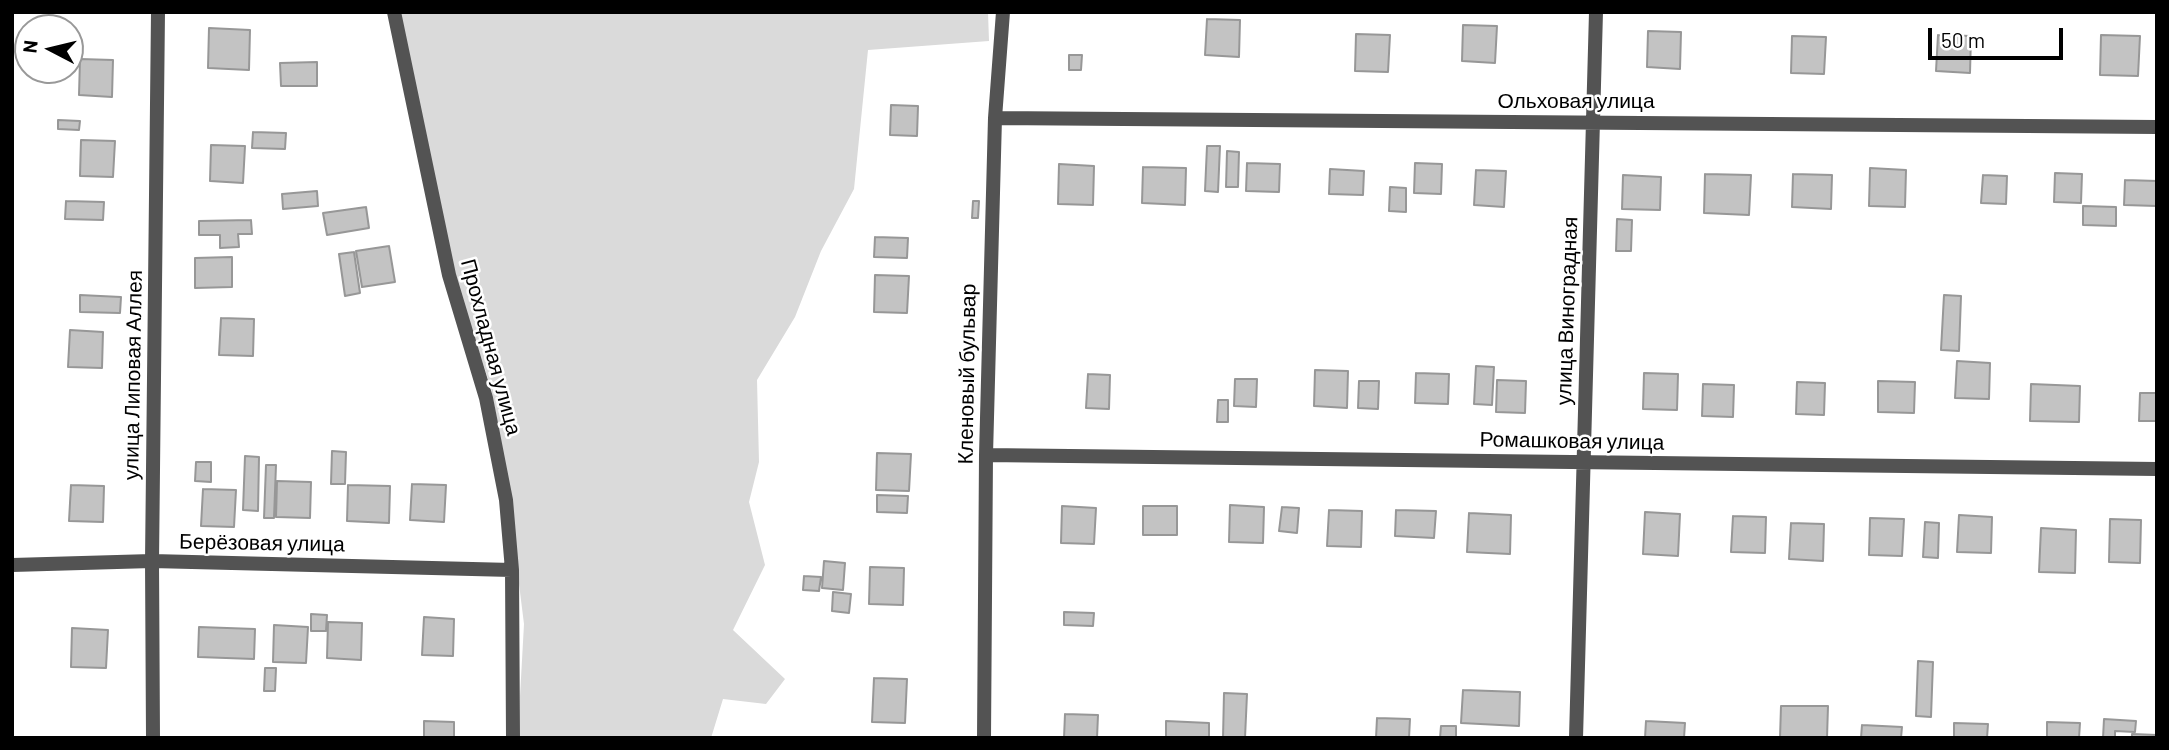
<!DOCTYPE html>
<meta charset="utf-8">
<style>
body{margin:0}
#map{position:relative;width:2169px;height:750px;overflow:hidden;background:#fff;font-family:Barlow,sans-serif}
canvas{display:block}
.frame{position:absolute;inset:0;border:14px solid #000;pointer-events:none}
.north{position:absolute;left:14px;top:14px;width:70px;height:70px;box-sizing:border-box;background:#fff;border:2px solid #999;border-radius:50%;rotate:277deg;font-size:19px;font-weight:700;line-height:28px;text-align:center;color:#000}
.north::after{content:'';display:block;margin:auto;width:24px;height:32px;background:#000;clip-path:polygon(50% 0,100% 100%,50% 72%,0 100%)}
.scale{position:absolute;left:1928px;top:28px;width:135px;height:32px;box-sizing:border-box;border:4px solid #000;border-top:0;padding-left:9px;font-size:21px;line-height:24px;white-space:nowrap;color:#000;-webkit-text-stroke:5px #fff;paint-order:stroke}
</style>
<div id="map">
<canvas width="2169" height="750"></canvas>
<div class="frame"></div>
<div class="north">N</div>
<div class="scale">50 m</div>
</div>
<script>
const ctx = document.querySelector('canvas').getContext('2d');
ctx.lineJoin = 'round';
function fill(path, color) {
  ctx.fillStyle = color;
  ctx.fill(path, 'evenodd');
}
function poly(rows) {
  const path = new Path2D();
  for (const r of rows) {
    path.moveTo(r[0], r[1]);
    for (let i = 2; i < r.length; i += 2) path.lineTo(r[i], r[i + 1]);
  }
  return path;
}
function stroke(path, color, width, dash) {
  ctx.strokeStyle = color;
  ctx.lineWidth = width;
  ctx.lineCap = dash ? 'butt' : 'round';
  ctx.setLineDash(dash || []);
  ctx.stroke(path);
}
function drawText(font, color, halo, rows, align = 'center') {
  ctx.font = font + ' Barlow,sans-serif';
  ctx.lineWidth = 5;
  ctx.setLineDash([]);
  ctx.textBaseline = 'middle';
  ctx.strokeStyle = halo;
  ctx.fillStyle = color;
  for (const [text, x, y, turn = 0] of rows) {
    ctx.save();
    ctx.translate(x, y);
    ctx.rotate((+turn || 0) * Math.PI / 180);
    ctx.textAlign = isNaN(turn) ? turn : align;
    if (halo) ctx.strokeText(text, 0, 0);
    ctx.fillText(text, 0, 0);
    ctx.restore();
  }
}
const green = poly([
 [398,12,988,12,989,41,868,50,854,189,821,251,795,317,757,380,759,462,749,502,765,565,733,630,785,679,766,704,723,699,711,738,520,738,520,696,524,624,517,568,512,501,491,388,455,278]
]);
const building = poly([
 [1207,19,1240,20,1239,57,1205,55,1207,19],
 [1463,25,1497,26,1495,63,1462,61,1463,25],
 [209,28,250,30,249,70,208,68,209,28],
 [1648,31,1681,32,1680,69,1647,67,1648,31],
 [1356,34,1390,35,1388,72,1355,71,1356,34],
 [1938,35,1971,36,1970,73,1936,71,1938,35],
 [2101,35,2140,36,2138,76,2100,75,2101,35],
 [1792,36,1826,37,1824,74,1791,73,1792,36],
 [1069,55,1082,55,1081,70,1069,70,1069,55],
 [80,59,113,60,112,97,79,95,80,59],
 [317,62,317,86,281,86,280,63,317,62],
 [891,105,918,106,917,136,890,135,891,105],
 [58,120,80,121,79,130,58,129,58,120],
 [253,132,286,133,285,149,252,148,253,132],
 [81,140,115,141,113,177,80,176,81,140],
 [211,145,245,146,243,183,210,181,211,145],
 [1207,146,1220,146,1218,192,1205,191,1207,146],
 [1227,151,1239,152,1238,187,1226,187,1227,151],
 [1247,163,1280,164,1279,192,1246,191,1247,163],
 [1415,163,1442,164,1441,194,1414,193,1415,163],
 [1059,164,1094,166,1093,205,1058,204,1059,164],
 [1143,167,1186,168,1185,205,1142,203,1143,167],
 [1870,168,1906,170,1905,207,1869,206,1870,168],
 [1330,169,1364,171,1363,195,1329,194,1330,169],
 [1476,170,1506,171,1504,207,1474,205,1476,170],
 [2055,173,2082,174,2081,203,2054,202,2055,173],
 [1705,174,1751,175,1749,215,1704,213,1705,174],
 [1793,174,1832,175,1831,209,1792,207,1793,174],
 [1623,175,1661,177,1660,210,1622,209,1623,175],
 [1983,175,2007,176,2006,204,1981,203,1983,175],
 [2125,180,2157,181,2157,206,2124,205,2125,180],
 [1390,187,1406,188,1406,212,1389,211,1390,187],
 [317,191,318,206,283,209,282,194,317,191],
 [66,201,104,202,103,220,65,219,66,201],
 [973,201,979,201,978,218,972,218,973,201],
 [2083,206,2116,207,2116,226,2083,225,2083,206],
 [366,207,369,228,327,235,323,213,366,207],
 [1617,219,1632,220,1631,251,1616,251,1617,219],
 [251,220,252,234,238,234,239,247,220,248,220,235,199,235,199,221,251,220],
 [875,237,908,238,907,258,874,257,875,237],
 [389,246,395,282,362,287,356,251,389,246],
 [354,252,360,293,345,296,339,254,354,252],
 [232,257,232,287,195,288,195,258,232,257],
 [875,275,909,276,907,313,874,312,875,275],
 [80,295,121,297,120,313,80,312,80,295],
 [1944,295,1961,296,1959,351,1941,350,1944,295],
 [221,318,254,319,253,356,219,355,221,318],
 [70,330,103,332,102,368,68,367,70,330],
 [1957,361,1990,363,1989,399,1955,398,1957,361],
 [1476,366,1494,367,1492,405,1474,404,1476,366],
 [1315,370,1348,371,1347,408,1314,406,1315,370],
 [1416,373,1449,374,1448,404,1415,403,1416,373],
 [1644,373,1678,374,1677,410,1643,409,1644,373],
 [1088,374,1110,375,1109,409,1086,408,1088,374],
 [1235,379,1257,379,1256,407,1234,406,1235,379],
 [1497,380,1526,381,1525,413,1496,412,1497,380],
 [1359,381,1379,381,1378,409,1358,408,1359,381],
 [1878,381,1915,382,1914,413,1878,412,1878,381],
 [1797,382,1825,383,1824,415,1796,414,1797,382],
 [1703,384,1734,385,1733,417,1702,416,1703,384],
 [2031,384,2080,386,2079,422,2030,421,2031,384],
 [2140,393,2157,393,2157,421,2139,421,2140,393],
 [1218,400,1228,400,1228,422,1217,422,1218,400],
 [332,451,346,452,345,484,331,484,332,451],
 [877,453,911,454,909,491,876,490,877,453],
 [245,456,259,457,258,511,243,510,245,456],
 [196,462,211,462,211,482,195,481,196,462],
 [266,465,276,465,274,518,264,518,266,465],
 [277,481,311,482,310,518,276,517,277,481],
 [412,484,446,485,444,522,410,520,412,484],
 [71,485,104,486,103,522,69,521,71,485],
 [348,485,390,486,389,523,347,521,348,485],
 [203,489,236,490,234,527,201,526,203,489],
 [877,495,908,496,907,513,877,512,877,495],
 [1230,505,1264,507,1263,543,1229,542,1230,505],
 [1062,506,1096,508,1094,544,1061,543,1062,506],
 [1143,506,1177,506,1177,535,1143,535,1143,506],
 [1282,507,1299,508,1297,533,1279,531,1282,507],
 [1329,510,1362,511,1361,547,1327,546,1329,510],
 [1396,510,1436,511,1434,538,1395,536,1396,510],
 [1645,512,1680,514,1678,556,1643,554,1645,512],
 [1469,513,1511,515,1510,554,1467,552,1469,513],
 [1959,515,1992,517,1991,553,1957,552,1959,515],
 [1733,516,1766,517,1765,553,1731,552,1733,516],
 [1870,518,1904,519,1902,556,1869,555,1870,518],
 [2110,519,2141,520,2140,563,2109,562,2110,519],
 [1925,522,1939,523,1938,558,1923,557,1925,522],
 [1791,523,1824,524,1823,561,1789,559,1791,523],
 [2041,528,2076,530,2075,573,2039,572,2041,528],
 [824,561,845,563,843,590,822,588,824,561],
 [870,567,904,568,903,605,869,604,870,567],
 [804,576,821,577,819,591,803,590,804,576],
 [833,592,851,594,849,613,832,611,833,592],
 [1064,612,1094,613,1093,626,1064,625,1064,612],
 [311,614,327,615,326,631,311,631,311,614],
 [424,617,454,619,453,656,422,655,424,617],
 [328,622,362,623,361,660,327,658,328,622],
 [274,625,308,627,306,663,273,662,274,625],
 [199,627,255,629,254,659,198,657,199,627],
 [72,628,108,630,106,668,71,667,72,628],
 [1918,661,1933,662,1931,717,1916,716,1918,661],
 [265,668,276,668,275,691,264,691,265,668],
 [874,678,907,679,905,723,872,722,874,678],
 [1463,690,1520,692,1519,726,1461,723,1463,690],
 [1224,693,1247,694,1245,738,1223,738,1224,693],
 [1781,706,1828,706,1827,738,1780,738,1781,706],
 [1065,714,1098,715,1097,738,1064,738,1065,714],
 [1377,718,1410,719,1409,738,1376,738,1377,718],
 [2104,719,2136,721,2135,732,2115,731,2115,738,2103,738,2104,719],
 [424,721,454,722,454,738,424,738,424,721],
 [1166,721,1209,723,1209,738,1166,738,1166,721],
 [1646,721,1685,723,1684,738,1645,738,1646,721],
 [2047,722,2080,723,2079,738,2047,738,2047,722],
 [1954,723,1988,724,1987,738,1954,738,1954,723],
 [1862,725,1902,727,1901,738,1861,738,1862,725],
 [1441,726,1456,726,1456,738,1440,738,1441,726],
 [2132,734,2157,735,2157,738,2132,738,2132,734]
]);
const minor = poly([
 [394,12,449,275,486,398,506,500,512,570,513,738],
 [995,118,2157,127],
 [986,455,2157,469],
 [12,565,152,561,512,570],
 [153,738,152,561,158,12],
 [984,738,986,455,995,118,1003,12],
 [1576,738,1596,12]
]);
const streetNames = [
 ["Ольховая улица",1576,101],
 ["улица Виноградная",1567,311,-88],
 ["Прохладная улица",491,347,75],
 ["Кленовый бульвар",967,374,-89],
 ["улица Липовая Аллея",133,375,-89],
 ["Ромашковая улица",1572,441,1],
 ["Берёзовая улица",262,543,1]
];
fill(green, '#dadada');
fill(building, '#c3c3c3');
stroke(building, '#979797', 2);
stroke(minor, '#535353', 14);
drawText('21px', '#000', '#fff', streetNames);
</script>
